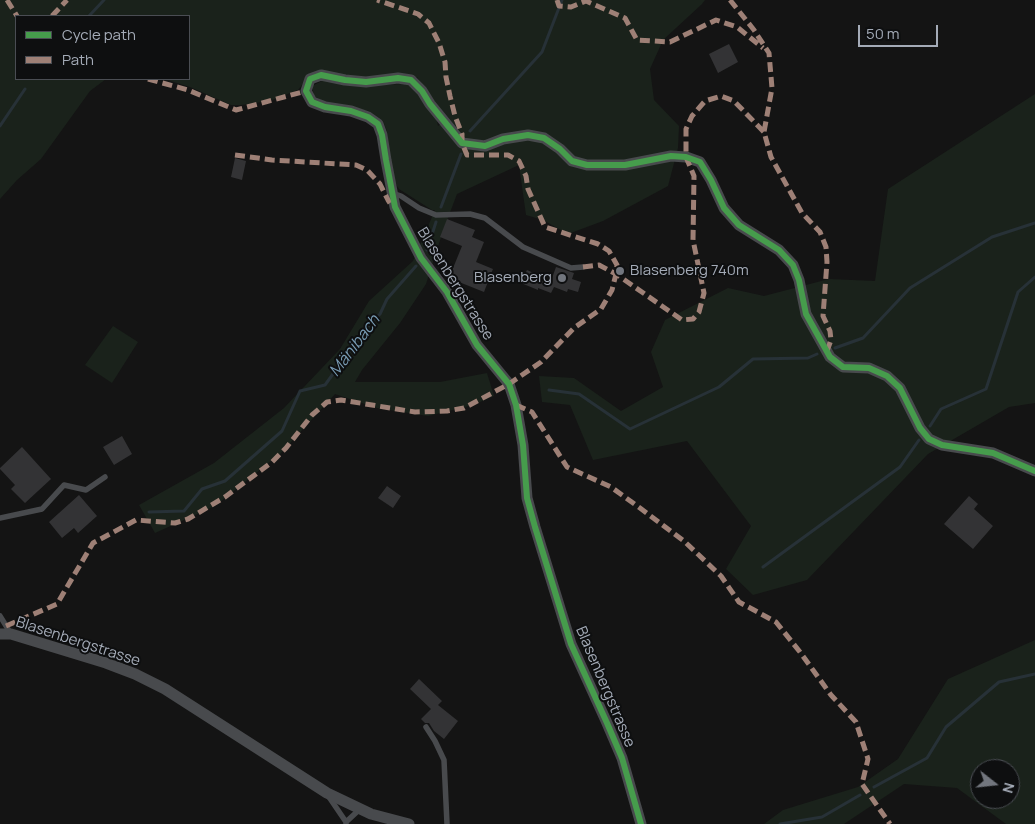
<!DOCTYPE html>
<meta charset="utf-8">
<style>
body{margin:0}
#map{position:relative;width:1035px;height:824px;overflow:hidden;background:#141414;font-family:Manrope,sans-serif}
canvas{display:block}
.legend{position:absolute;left:15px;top:15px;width:175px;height:65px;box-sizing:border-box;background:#0e0f10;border:1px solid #4a4d53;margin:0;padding:6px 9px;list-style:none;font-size:15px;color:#a4abb7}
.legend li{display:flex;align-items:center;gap:10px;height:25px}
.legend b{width:25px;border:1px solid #4a4d53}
.north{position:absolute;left:970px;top:759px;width:50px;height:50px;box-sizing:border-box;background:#0e0f10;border:1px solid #4a4d53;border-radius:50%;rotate:106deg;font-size:14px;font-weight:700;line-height:20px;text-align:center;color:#a4abb7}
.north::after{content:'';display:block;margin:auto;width:18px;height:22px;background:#72767e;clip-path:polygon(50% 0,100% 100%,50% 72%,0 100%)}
.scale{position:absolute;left:858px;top:25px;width:80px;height:22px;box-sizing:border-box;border:2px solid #a4abb7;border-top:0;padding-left:6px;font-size:15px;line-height:18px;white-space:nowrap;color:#a4abb7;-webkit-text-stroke:4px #0e0f10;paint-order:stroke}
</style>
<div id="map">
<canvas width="1035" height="824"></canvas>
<ul class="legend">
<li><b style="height:6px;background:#469c4c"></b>Cycle path</li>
<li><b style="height:6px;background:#9e8076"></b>Path</li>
</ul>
<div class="north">N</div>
<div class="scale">50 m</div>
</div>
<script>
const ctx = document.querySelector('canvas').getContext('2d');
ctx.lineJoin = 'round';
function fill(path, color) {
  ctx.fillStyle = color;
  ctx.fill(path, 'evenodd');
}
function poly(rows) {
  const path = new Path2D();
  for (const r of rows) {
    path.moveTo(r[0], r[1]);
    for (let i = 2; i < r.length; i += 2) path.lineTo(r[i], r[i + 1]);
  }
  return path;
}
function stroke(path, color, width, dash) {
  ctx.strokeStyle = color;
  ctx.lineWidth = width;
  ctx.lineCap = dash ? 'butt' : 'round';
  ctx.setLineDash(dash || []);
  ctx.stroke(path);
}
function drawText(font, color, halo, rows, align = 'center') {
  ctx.font = font + ' Manrope,sans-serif';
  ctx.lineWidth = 4;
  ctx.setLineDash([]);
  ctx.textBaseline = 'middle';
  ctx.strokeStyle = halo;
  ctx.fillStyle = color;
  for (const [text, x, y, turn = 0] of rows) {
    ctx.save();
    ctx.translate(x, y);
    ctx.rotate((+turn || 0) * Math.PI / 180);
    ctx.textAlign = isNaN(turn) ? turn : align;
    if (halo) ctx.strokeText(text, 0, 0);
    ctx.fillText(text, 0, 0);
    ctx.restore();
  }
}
const green = poly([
 [0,0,705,0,702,4,663,40,650,69,654,100,679,126,678,148,668,186,603,221,568,234,543,220,526,215,519,165,457,194,443,231,426,284,400,323,362,370,355,382,440,382,487,373,494,396,473,405,428,416,377,408,335,394,281,453,215,506,155,533,139,505,214,463,284,408,340,349,369,301,413,261,435,210,432,210,399,189,392,178,387,131,383,121,369,111,328,104,314,96,312,86,324,80,377,85,405,84,418,89,436,117,438,126,447,119,417,77,363,78,311,74,298,90,269,101,241,105,231,105,190,87,164,79,189,79,189,16,16,16,16,79,106,79,90,91,41,159,17,180,0,199],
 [1035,94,1035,403,1009,407,928,454,807,580,753,595,726,569,751,526,687,441,593,460,570,405,542,402,539,376,574,378,621,411,663,387,651,352,665,320,728,288,764,296,829,279,875,281,888,189],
 [113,326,138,342,112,383,85,365],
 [1035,640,1035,824,1006,824,957,788,904,784,844,824,764,824,783,810,858,787,898,759,948,679],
 [980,769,1010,769,1010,799,980,799]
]);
const stream = poly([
 [89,16,104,0],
 [0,126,25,89],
 [470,131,542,52,562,0],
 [441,207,461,154],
 [427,250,436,222],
 [835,348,863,338,910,288,992,237,1035,223],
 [549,390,579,394,630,429,719,387,753,359,808,358,817,354],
 [930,426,941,409,986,389,1018,292,1035,277],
 [149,512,184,511,202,489,225,481,282,431,300,391,325,385,367,327,380,314,387,299,416,266],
 [763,567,900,467,919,440],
 [874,787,927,758,946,727,999,682,1035,674],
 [780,824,822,817,860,795]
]);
const building = poly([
 [729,44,738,62,718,73,709,54],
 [235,158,246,161,242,180,231,177],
 [447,219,475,230,472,237,484,242,476,262,493,269,484,292,449,278,462,246,440,237],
 [556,267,574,273,572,279,581,282,578,292,568,289,567,292,554,287,551,293,538,288,538,290,521,283,527,270,551,281],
 [122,436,132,454,114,465,103,447],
 [22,447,51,479,25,503,11,489,15,485,0,469,0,468],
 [387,486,401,496,393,508,378,498],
 [79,495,97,516,78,533,74,528,62,538,49,522],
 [969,496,978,504,974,509,993,526,973,549,944,524],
 [419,679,442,701,438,705,458,721,444,739,434,731,429,723,425,723,421,719,431,709,410,689]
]);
const service = poly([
 [392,193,401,196,419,208,436,215,470,214,485,218,523,247,571,268,583,267],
 [0,518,42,509,64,485,86,490,105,477],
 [0,616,11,634],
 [426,727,435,741,444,760,447,824],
 [329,797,346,822],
 [346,824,346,822,360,809]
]);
const minor = poly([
 [0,634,11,634,106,663,135,674,165,689,327,793,371,814,409,824],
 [641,824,622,758,607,723,571,644,535,527,527,498,523,445,516,405,509,384,477,345,447,292,421,258,395,207,386,160,382,135,378,124,368,117,351,111,325,107,312,102,306,91,310,79,321,75,345,80,366,82,398,78,411,80,422,91,430,104,462,143,485,146,503,139,528,135,544,138,560,149,572,161,587,165,625,165,671,156,686,157,700,162,711,180,724,208,739,225,779,250,793,265,799,280,806,314,830,357,843,367,869,368,887,376,900,388,920,428,929,439,942,445,993,453,1035,471]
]);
const quiet = poly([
 [7,0,17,16],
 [557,0,559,6,571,7,586,1,625,18,637,40,670,42,716,20,737,27,763,48],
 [730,0,754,30,769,53,772,88,764,132,771,157,802,213,820,232,826,247,827,262,823,316,830,331,831,340,827,351],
 [52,16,67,0],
 [148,79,188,90,236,110,306,91],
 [235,155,272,160,356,165,367,170,380,184,388,200,390,203],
 [583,267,599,265,616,274,682,320,693,319,699,312,704,293,693,240,694,176,686,157,686,129,692,116,705,101,721,96,734,101,764,132],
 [516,405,532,412,567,467,611,487,640,508,684,541,721,576,739,602,776,622,800,652,831,695,856,722,868,759,862,784,890,824],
 [6,626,57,604,93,543,136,520,175,523,188,519,225,497,272,462,286,448,312,415,327,402,341,400,415,412,447,411,464,408,509,384,541,362,574,328,601,309,612,290,616,274,617,265,609,251,598,244,545,227,528,189,526,176,519,161,508,155,467,155,462,143,462,134,455,116,450,96,446,77,445,62,439,43,429,23,418,14,377,0]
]);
const cycleway = poly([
 [641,824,622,758,607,723,571,644,535,527,527,498,523,445,516,405,509,384,477,345,447,292,421,258,395,207,386,160,382,135,378,124,368,117,351,111,325,107,312,102,306,91,310,79,321,75,345,80,366,82,398,78,411,80,422,91,430,104,462,143,485,146,503,139,528,135,544,138,560,149,572,161,587,165,625,165,671,156,686,157,700,162,711,180,724,208,739,225,779,250,793,265,799,280,806,314,830,357,843,367,869,368,887,376,900,388,920,428,929,439,942,445,993,453,1035,471]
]);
const markers = [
 [620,271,5,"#72767e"],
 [562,278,5,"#72767e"]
];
const poiNames = [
 ["Blasenberg 740m",630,271],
 ["Blasenberg",552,278,"right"]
];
const streetNames = [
 ["Blasenbergstrasse",455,284,58],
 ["Blasenbergstrasse",78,642,18],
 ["Blasenbergstrasse",605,687,67]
];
const waterNames = [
 ["Mänibach",355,346,-53]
];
fill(green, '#1a221b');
stroke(stream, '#273137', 3);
fill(building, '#333335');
stroke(service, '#484a4d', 5.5);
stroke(minor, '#484a4d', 11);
stroke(quiet, '#9e8076', 5, [10, 5]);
stroke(cycleway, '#469c4c', 6);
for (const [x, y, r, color] of markers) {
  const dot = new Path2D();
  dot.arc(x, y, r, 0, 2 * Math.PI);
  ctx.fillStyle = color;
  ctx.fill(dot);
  stroke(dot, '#0e0f10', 2);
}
drawText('15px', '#a4abb7', '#0e0f10', poiNames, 'left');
drawText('15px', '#a4abb7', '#0e0f10', streetNames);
drawText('italic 16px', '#799cb4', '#0e0f10', waterNames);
</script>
